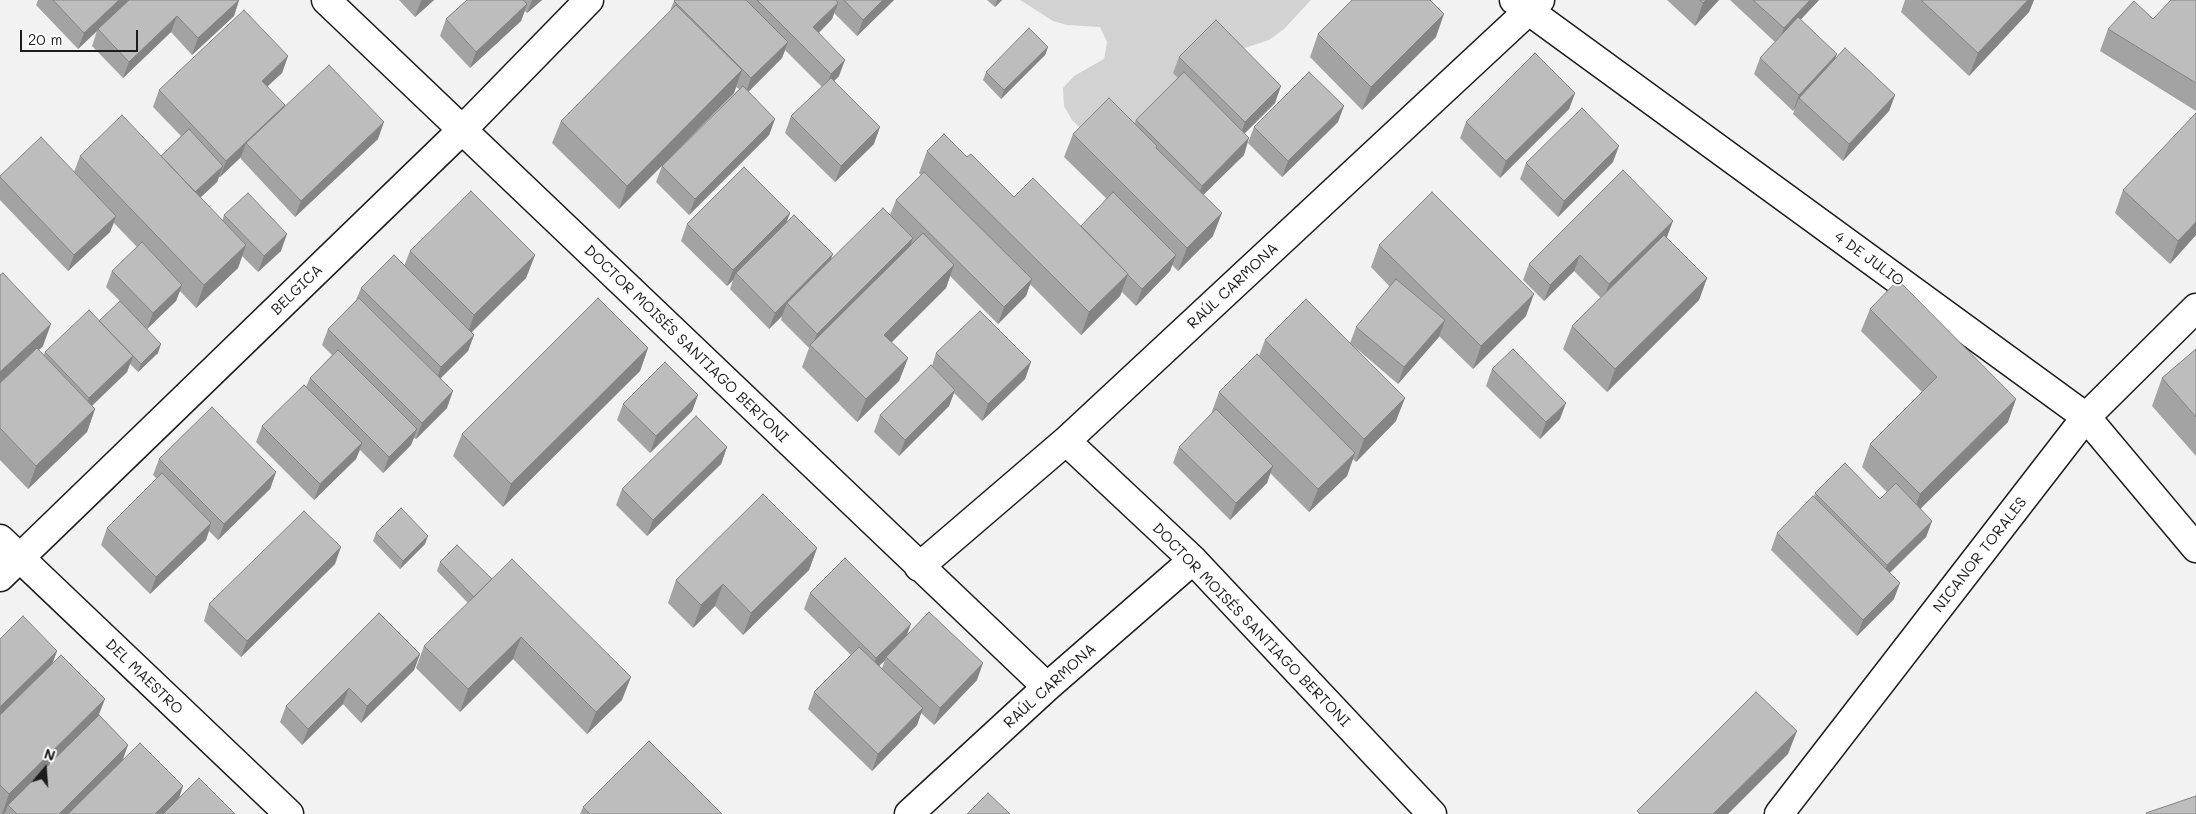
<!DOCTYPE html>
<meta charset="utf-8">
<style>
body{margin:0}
#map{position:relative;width:2196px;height:814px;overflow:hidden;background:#f2f2f2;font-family:Mali,sans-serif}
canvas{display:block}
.north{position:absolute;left:20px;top:744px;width:50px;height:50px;-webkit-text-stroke:4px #fff;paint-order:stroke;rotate:18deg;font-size:14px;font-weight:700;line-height:20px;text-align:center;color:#1c1c1c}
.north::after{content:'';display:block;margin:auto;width:18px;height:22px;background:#1c1c1c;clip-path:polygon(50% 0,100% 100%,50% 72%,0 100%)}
.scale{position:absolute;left:20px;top:30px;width:118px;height:22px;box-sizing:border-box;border:2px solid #1c1c1c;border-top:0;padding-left:6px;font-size:15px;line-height:18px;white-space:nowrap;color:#1c1c1c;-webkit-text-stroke:4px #fff;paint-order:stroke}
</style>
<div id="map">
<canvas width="2196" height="814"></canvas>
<div class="north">N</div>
<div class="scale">20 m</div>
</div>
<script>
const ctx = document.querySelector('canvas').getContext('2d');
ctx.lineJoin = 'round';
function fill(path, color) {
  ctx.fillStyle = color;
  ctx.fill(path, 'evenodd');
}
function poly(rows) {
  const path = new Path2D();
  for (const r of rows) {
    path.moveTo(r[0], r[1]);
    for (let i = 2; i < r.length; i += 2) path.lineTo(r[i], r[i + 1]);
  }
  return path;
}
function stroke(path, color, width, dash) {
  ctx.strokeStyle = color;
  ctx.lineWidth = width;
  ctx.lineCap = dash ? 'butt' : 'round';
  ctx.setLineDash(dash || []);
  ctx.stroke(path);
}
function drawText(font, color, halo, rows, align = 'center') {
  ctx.font = font + ' Mali,sans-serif';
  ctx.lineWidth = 4;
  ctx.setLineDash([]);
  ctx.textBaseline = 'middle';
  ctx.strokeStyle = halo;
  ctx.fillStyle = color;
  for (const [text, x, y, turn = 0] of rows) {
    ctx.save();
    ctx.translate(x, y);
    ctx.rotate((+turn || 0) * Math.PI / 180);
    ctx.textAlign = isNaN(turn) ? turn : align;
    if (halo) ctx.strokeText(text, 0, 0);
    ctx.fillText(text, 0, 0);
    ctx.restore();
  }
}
const green = poly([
 [1020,0,1311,0,1284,29,1269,40,1236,51,1131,135,1084,132,1072,120,1064,106,1063,88,1074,76,1104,59,1107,42,1100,27,1067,25,1053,21]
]);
const minor = poly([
 [326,0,1047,687],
 [1514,0,2086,417,2196,548],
 [1066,441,1193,560,1432,814],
 [0,539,289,814],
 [919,567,1066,441,1540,0],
 [0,577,462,130,589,0],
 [909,814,1047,687,1193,560],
 [1779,814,2086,417,2196,308]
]);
const wall = poly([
 [38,0,239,0,234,16,192,55,171,32,123,78,92,46,97,31,78,49,36,5],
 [399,0,434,0,415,17],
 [467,0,542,0,527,13,525,11,521,21,470,68,440,36,446,19],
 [675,0,894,0,857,36,834,13,832,19,819,33,839,76,834,81,874,144,835,182,785,133,791,116,822,87,785,50,782,58,748,92,775,119,769,135,689,215,656,182,662,166,739,89,736,87,734,93,619,209,552,143,561,121,670,11,674,1],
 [987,0,1002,0,995,7],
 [1667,0,1719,0,1695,26],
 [1730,0,1819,0,1800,20,1835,59,1895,95,1889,111,1843,161,1793,114,1795,108,1793,111,1754,74,1760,58,1775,42],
 [1905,0,2034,0,2029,12,1969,76,1901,12],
 [2196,0,2196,111,2100,51,2108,29,2153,19],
 [1318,34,1436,37,1362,110,1310,57],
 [1048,47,1045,55,1001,99,983,80,986,72],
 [288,56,282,73,267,86,284,108,378,139,295,217,241,159,241,157,220,177,219,177,217,182,200,198,222,221,224,215,281,251,258,272,242,256,238,268,196,308,180,291,176,301,147,329,158,353,138,372,130,364,127,372,92,406,95,409,87,432,28,489,0,460,0,275,43,346,39,350,44,355,45,352,99,321,120,301,106,287,112,271,137,247,114,223,110,232,68,271,0,200,0,176,74,172,80,156,161,156,181,136,153,107,159,90],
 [1179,57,1275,103,1245,133,1244,155,1203,195,1213,236,1178,271,1172,265,1170,271,1136,306,1122,292,1120,296,1081,335,1030,284,1026,296,998,324,950,276,946,288,891,342,908,358,899,381,857,422,802,367,809,348,781,320,782,316,769,329,730,289,733,280,727,286,681,241,687,224,790,213,786,223,831,259,890,215,896,200,921,175,919,173,927,151,967,157,1014,197,1081,226,1107,199,1064,157,1073,134,1134,124,1136,120,1178,78,1173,73],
 [1575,93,1569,109,1500,178,1460,138,1466,122],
 [1338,122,1282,177,1248,143,1254,127],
 [1613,162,1558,217,1520,179,1526,163],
 [2123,190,2196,235,2170,264,2115,213],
 [1666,238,1707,278,1699,300,1607,392,1563,349,1572,326,1601,298,1574,271,1544,301,1523,280,1529,264],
 [1379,245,1526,316,1473,369,1439,336,1398,384,1350,343,1356,327,1390,287,1371,267],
 [410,251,535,255,526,278,471,332,474,335,468,351,440,378,447,408,416,439,414,438,411,445,383,473,360,450,356,459,314,500,256,442,262,426,306,387,310,378,332,355,322,345,328,329,356,300,361,288,404,266],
 [1870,309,2008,422,1920,509,1932,521,1926,537,1890,573,1894,599,1857,636,1771,550,1777,533,1814,497,1815,493,1880,499,1887,492,1862,467,1870,444,1922,392,1861,331],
 [1265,340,1396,421,1356,462,1353,459,1347,476,1309,512,1270,473,1267,483,1230,520,1173,463,1179,447,1211,414,1219,392,1259,356],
 [648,348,640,371,503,507,453,456,462,434],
 [2196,349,2196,456,2152,406,2162,378],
 [936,353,1031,362,1025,379,982,421,954,393,949,406,899,456,874,432,880,415,932,366],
 [1492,369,1560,419,1540,439,1486,386],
 [698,395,692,411,650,453,617,420,623,404],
 [727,447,721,464,647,536,616,505,622,489],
 [159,459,276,472,270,489,218,540,209,531,206,540,150,594,101,545,107,528,157,479,153,475],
 [376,533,425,544,400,569,373,541],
 [817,548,809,570,743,635,715,606,693,628,668,603,676,580],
 [440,562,492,579,622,700,587,734,513,659,460,712,416,668,424,646,468,603,437,571],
 [335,564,241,657,204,621,209,604],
 [810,593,907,635,977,680,934,725,921,713,917,725,872,771,808,709,814,692,851,655,804,609],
 [885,660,882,668,879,666],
 [0,639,57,651,52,664,99,715,128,745,123,759,183,786,179,799,235,814,4,814,5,813,4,814,0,814],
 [420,654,414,670,361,723,343,704,302,745,280,722,286,706],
 [583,807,722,814,580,814]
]);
const shadedWall = poly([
 [119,0,130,0,98,29,97,31,78,49,84,33],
 [239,0,234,16,192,55,198,38],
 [422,0,434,0,415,17,421,1],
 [532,0,542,0,527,13],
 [883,0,894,0,857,36,863,20],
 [997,0,1002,0,995,7],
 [1706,0,1719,0,1695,26,1703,3],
 [1810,0,1819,0,1778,44,1784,28],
 [2028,0,2034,0,2029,12,1969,76,1978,53],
 [838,3,832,19,807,44,813,27],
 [527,4,521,21,470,68,476,52],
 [1444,14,1436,37,1362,110,1371,87],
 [177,16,171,32,123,78,129,62],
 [788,42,782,58,745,95,751,78],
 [1048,47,1045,55,1001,99,1004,90],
 [1837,54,1831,70,1799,98,1795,108,1793,111,1799,95],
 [288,56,282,73,256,97,262,81],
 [845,60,839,76,825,90,831,74],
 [742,70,734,93,619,209,627,186],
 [1281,86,1275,103,1239,139,1245,122],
 [1575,93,1569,109,1500,178,1506,161],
 [1895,95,1889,111,1843,161,1849,144],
 [285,105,279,122,246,143,241,157,220,177,226,161],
 [1344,106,1338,122,1282,177,1288,161],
 [775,119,769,135,689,215,695,199],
 [384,122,378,139,295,217,301,201],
 [880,127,874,144,835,182,841,166],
 [1249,138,1244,155,1196,202,1202,186],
 [1619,146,1613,162,1558,217,1564,201],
 [223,166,217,182,188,209,194,193],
 [790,213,784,229,736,273,733,280,727,286,733,270],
 [1222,213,1213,236,1178,271,1187,248],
 [116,216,110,232,68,271,74,255],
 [1673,221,1667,237,1603,300,1609,284],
 [2196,222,2196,235,2170,264,2178,241],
 [287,234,281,251,258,272,264,256],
 [913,238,907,255,812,346,817,334],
 [246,245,238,268,196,308,204,285],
 [833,254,827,270,787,303,782,316,769,329,775,313],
 [535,255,526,278,466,338,474,315],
 [1176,255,1170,271,1136,306,1142,289],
 [1580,255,1574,271,1544,301,1550,285],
 [954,265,946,288,876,358,884,335],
 [1128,274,1120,296,1081,335,1089,312],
 [1707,278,1699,300,1607,392,1615,369],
 [1032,279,1026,296,998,324,1004,307],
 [182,285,176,301,147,329,153,313],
 [1534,294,1526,316,1473,369,1481,346],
 [1445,320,1439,337,1398,384,1404,367],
 [51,324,43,346,0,387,0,372],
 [474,335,468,351,435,384,441,367],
 [161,344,158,353,138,372,141,364],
 [648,348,640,371,503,507,511,484],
 [133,356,127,372,83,414,89,398],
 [908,358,899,381,857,422,866,399],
 [1031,362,1025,379,982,421,988,404],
 [955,390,949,406,899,456,905,440],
 [453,391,447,408,416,439,422,423],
 [698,395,692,411,650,453,656,436],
 [1405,398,1396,421,1356,462,1364,439],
 [2016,399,2008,422,1912,517,1920,494],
 [1566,403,1560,419,1540,439,1546,422],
 [95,409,87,432,28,489,36,466],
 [417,429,411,445,383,473,389,457],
 [362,443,356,459,314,500,320,484],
 [727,447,721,464,647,536,653,520],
 [1355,453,1347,476,1309,512,1318,489],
 [1273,466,1267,483,1230,520,1236,503],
 [276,472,270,489,218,540,224,524],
 [1932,521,1926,537,1881,581,1887,565],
 [211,523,206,540,150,594,156,577],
 [428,536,425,544,400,569,403,561],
 [341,547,335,564,241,657,247,641],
 [817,548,809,570,743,635,751,613],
 [1900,583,1894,599,1857,636,1863,620],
 [723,584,715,606,693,628,701,605],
 [911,624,905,640,886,657,885,660,870,675,876,658],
 [521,637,513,659,460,712,468,689],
 [57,651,51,667,0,717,0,707],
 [420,654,414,670,361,723,367,706],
 [983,663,977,680,934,725,940,708],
 [631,677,622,700,587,734,596,712],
 [349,688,343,704,302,745,308,729],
 [105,699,96,722,8,805,5,813,4,814,2,814,9,794],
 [923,708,917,725,872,771,878,754],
 [1797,731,1788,754,1728,814,1713,814],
 [128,745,122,761,69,814,59,814],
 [183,786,177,803,166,814,155,814]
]);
const building = poly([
 [53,0,119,0,84,33,53,0],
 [129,0,239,0,198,38,177,16,129,62,98,29,129,0],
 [467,0,523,0,527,4,476,52,446,19,467,0],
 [675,0,746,0,788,42,751,78,674,1,675,0],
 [757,0,836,0,838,3,813,27,845,60,831,74,757,0],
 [844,0,883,0,863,20,844,0],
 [1352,0,1430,0,1444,14,1371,87,1318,34,1352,0],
 [1700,0,1706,0,1703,3,1700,0],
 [1753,0,1810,0,1784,28,1753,0],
 [1921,0,2028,0,1978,53,1921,0],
 [2171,0,2196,0,2196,83,2108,29,2134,1,2153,19,2171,0],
 [676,5,742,70,627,186,561,121,676,5],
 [244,10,288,56,262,81,285,105,226,161,159,90,244,10],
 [1798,17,1837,54,1799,95,1760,58,1798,17],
 [1216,20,1281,86,1245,122,1179,57,1216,20],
 [1029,28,1048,47,1004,90,986,72,1029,28],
 [1845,48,1895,95,1849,144,1799,98,1845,48],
 [1535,53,1575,93,1506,161,1466,122,1535,53],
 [329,65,384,122,301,201,246,143,329,65],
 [1184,72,1249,138,1202,186,1136,120,1184,72],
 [1309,72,1344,106,1288,161,1254,127,1309,72],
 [831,78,880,127,841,166,791,116,831,78],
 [743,86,775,119,695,199,662,166,743,86],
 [1109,98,1157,146,1156,148,1222,213,1187,248,1073,134,1109,98],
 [1582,108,1619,146,1564,201,1526,163,1582,108],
 [2196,113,2196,222,2178,241,2123,190,2196,113],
 [122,115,246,245,204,285,80,156,122,115],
 [189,129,223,166,195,192,161,156,189,129],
 [944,134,967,157,971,154,1014,197,1033,178,1128,274,1089,312,927,151,944,134],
 [41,137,116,216,74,255,0,177,0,176,41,137],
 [744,167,790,213,733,270,687,224,744,167],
 [1623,170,1673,221,1609,284,1580,255,1550,285,1529,264,1623,170],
 [924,172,1032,279,1004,307,896,200,924,172],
 [471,191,535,255,474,315,410,251,471,191],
 [1113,192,1176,255,1142,289,1128,275,1128,274,1081,226,1113,192],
 [1432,192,1534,294,1481,346,1379,245,1432,192],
 [248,193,287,234,264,256,224,215,248,193],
 [883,208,913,238,817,334,787,303,883,208],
 [794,215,833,254,775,313,736,273,794,215],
 [923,233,954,265,884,335,908,358,866,399,810,345,923,233],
 [1664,235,1707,278,1615,369,1572,326,1664,235],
 [142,242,182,285,153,313,112,271,142,242],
 [394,255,474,335,441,367,361,288,394,255],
 [3,273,51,324,0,372,0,275,3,273],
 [1396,279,1445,320,1404,367,1356,327,1396,279],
 [1898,280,2016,399,1920,494,1870,444,1937,377,1870,309,1898,280],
 [359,298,453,391,422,423,328,329,359,298],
 [598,298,648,348,511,484,462,434,598,298],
 [1306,299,1405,398,1364,439,1265,340,1306,299],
 [120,301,161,344,141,364,99,321,120,301],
 [89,310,133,356,89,398,45,352,89,310],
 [980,311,1031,362,988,404,936,353,980,311],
 [37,348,95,409,36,466,0,428,0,383,37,348],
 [1513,349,1566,403,1546,422,1492,369,1513,349],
 [2196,349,2196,417,2162,378,2196,349],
 [338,350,417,429,389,457,310,378,338,350],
 [1257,354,1355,453,1318,489,1219,392,1257,354],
 [665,362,698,395,656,436,623,404,665,362],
 [931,365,955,390,905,440,880,415,931,365],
 [304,385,362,443,320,484,262,426,304,385],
 [212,407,276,472,224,524,159,459,212,407],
 [1216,409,1273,466,1236,503,1179,447,1216,409],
 [696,416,727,447,653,520,622,489,696,416],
 [1845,463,1880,499,1896,483,1932,521,1887,565,1815,493,1845,463],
 [162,473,211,523,156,577,107,528,162,473],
 [763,494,817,548,751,613,723,584,701,605,676,580,763,494],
 [1813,496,1900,583,1863,620,1777,533,1813,496],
 [401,508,428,536,403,561,376,533,401,508],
 [304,511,341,547,247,641,209,604,304,511],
 [457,545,492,579,474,597,440,562,457,545],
 [845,558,911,624,876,658,810,593,845,558],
 [512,559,631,677,596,712,521,637,468,689,424,646,512,559],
 [929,612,983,663,940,708,886,657,929,612],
 [379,613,420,654,367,706,349,688,308,729,286,706,379,613],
 [23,616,57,651,0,707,0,639,23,616],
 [859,647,923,708,878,754,814,692,859,647],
 [61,655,105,699,9,794,0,785,0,715,61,655],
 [1756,692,1797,731,1713,814,1640,814,1637,811,1756,692],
 [99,715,128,745,59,814,17,814,8,805,99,715],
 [649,741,722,814,590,814,583,807,649,741],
 [140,743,183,786,155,814,68,814,140,743],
 [199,778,235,814,163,814,199,778],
 [988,793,1010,814,967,814,988,793],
 [2196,796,2196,814,2147,814,2146,813,2196,796]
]);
const streetNames = [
 ["4 DE JULIO",1869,259,36],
 ["RAÚL CARMONA",1233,286,-43],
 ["BELGICA",297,290,-44],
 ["DOCTOR MOISÉS SANTIAGO BERTONI",686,344,44],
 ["NICANOR TORALES",1980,555,-52],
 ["DOCTOR MOISÉS SANTIAGO BERTONI",1251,625,46],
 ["DEL MAESTRO",144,677,44],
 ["RAÚL CARMONA",1050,686,-42]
];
fill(green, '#d2d2d2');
stroke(minor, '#1c1c1c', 31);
stroke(minor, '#fff', 28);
fill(wall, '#a3a3a3');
fill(shadedWall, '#848484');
fill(building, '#bdbdbd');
stroke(building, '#848484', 1);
drawText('15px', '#1c1c1c', '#fff', streetNames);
</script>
